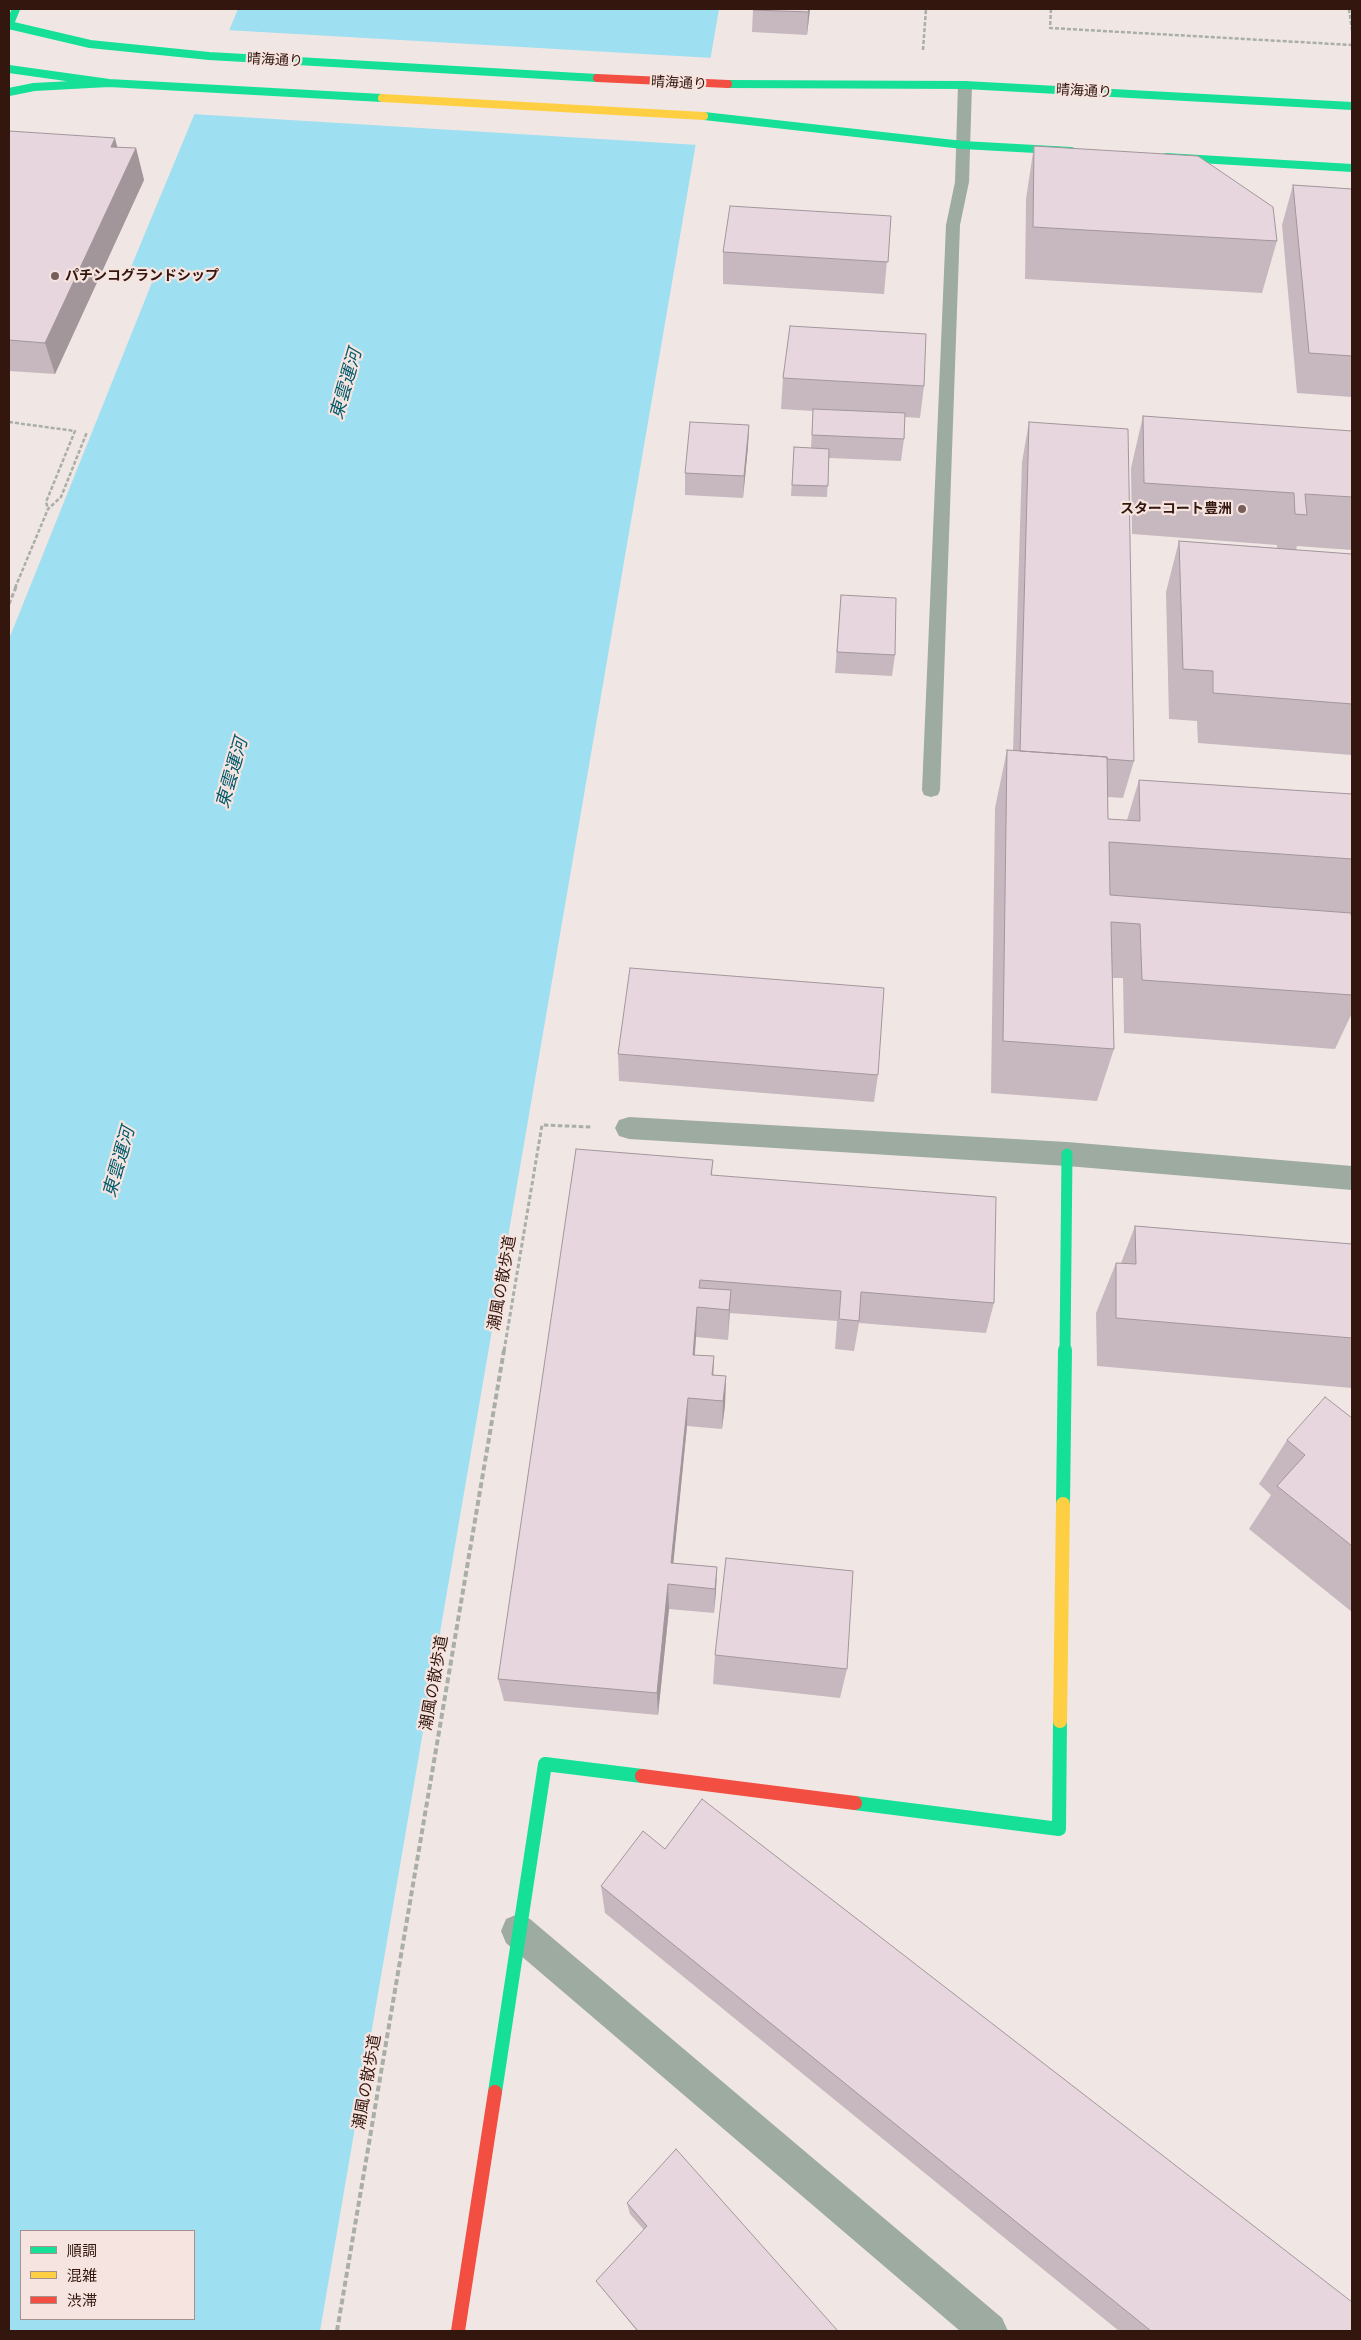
<!DOCTYPE html>
<meta charset="utf-8">
<style>
body{margin:0}
#map{position:relative;width:1361px;height:2340px;overflow:hidden;background:#f0e7e4;font-family:"Playfair Display","Noto Sans JP",serif}
canvas{display:block}
.frame{position:absolute;inset:0;border:10px solid #33160d;pointer-events:none}
.legend{position:absolute;left:20px;top:2230px;width:175px;height:90px;box-sizing:border-box;background:#f5e4df;border:1px solid #a7928b;margin:0;padding:6px 9px;list-style:none;font-size:15px;color:#33160d}
.legend li{display:flex;align-items:center;gap:10px;height:25px}
.legend b{width:25px;border:1px solid #a7928b}
</style>
<div id="map">
<canvas width="1361" height="2340"></canvas>
<div class="frame"></div>
<ul class="legend">
<li><b style="height:6px;background:#16e098"></b>順調</li>
<li><b style="height:6px;background:#ffcf43"></b>混雑</li>
<li><b style="height:6px;background:#f24e42"></b>渋滞</li>
</ul>
</div>
<script>
const ctx = document.querySelector('canvas').getContext('2d');
ctx.lineJoin = 'round';
function fill(path, color) {
  ctx.fillStyle = color;
  ctx.fill(path, 'evenodd');
}
function poly(rows) {
  const path = new Path2D();
  for (const r of rows) {
    path.moveTo(r[0], r[1]);
    for (let i = 2; i < r.length; i += 2) path.lineTo(r[i], r[i + 1]);
  }
  return path;
}
function stroke(path, color, width, dash) {
  ctx.strokeStyle = color;
  ctx.lineWidth = width;
  ctx.lineCap = dash ? 'butt' : 'round';
  ctx.setLineDash(dash || []);
  ctx.stroke(path);
}
function drawText(font, color, halo, rows, align = 'center') {
  ctx.font = font + ' "Playfair Display","Noto Sans JP",serif';
  ctx.lineWidth = 4.5;
  ctx.setLineDash([]);
  ctx.textBaseline = 'middle';
  ctx.strokeStyle = halo;
  ctx.fillStyle = color;
  for (const [text, x, y, turn = 0] of rows) {
    ctx.save();
    ctx.translate(x, y);
    ctx.rotate((+turn || 0) * Math.PI / 180);
    ctx.textAlign = isNaN(turn) ? turn : align;
    if (halo) ctx.strokeText(text, 0, 0);
    ctx.fillText(text, 0, 0);
    ctx.restore();
  }
}
const water = poly([
 [238,9,719,9,320,2331,9,2331,9,639,157,270,131,267],
 [21,2231,194,2231,194,2319,21,2319]
]);
const pier = poly([
 [226,30,713,58,698,145,192,114]
]);
const pathFar2 = poly([
 [1051,9,1050,28,1352,45],
 [1349,9,1352,30],
 [923,50,926,9],
 [9,422,75,431,46,502,48,509],
 [15,588,48,509,61,497,87,432]
]);
const pathFar1 = poly([
 [9,604,16,587],
 [504,1351,542,1125,592,1127]
]);
const path = poly([
 [337,2331,504,1350]
]);
const lane = poly([
 [965,81,972,85,969,182,960,225,940,790,938,795,931,797,924,795,922,790,946,225,955,182,958,85,965,81]
]);
const street = poly([
 [629,1117,1067,1142,1352,1166,1352,1190,1067,1166,629,1139,619,1136,615,1128,619,1120,629,1117],
 [518,1914,530,1919,1002,2318,1008,2331,960,2331,506,1943,501,1931,506,1919,518,1914]
]);
const fastFar2 = poly([
 [9,25,90,44,209,56,597,78],
 [9,26,16,9],
 [9,69,109,83,382,98],
 [728,84,965,85,1352,106],
 [9,92,34,87,109,83],
 [704,116,963,145,1071,151],
 [1166,157,1352,168]
]);
const fastFar1 = poly([
 [1065,1351,1067,1154]
]);
const fast = poly([
 [1063,1504,1065,1350],
 [855,1803,1059,1829,1060,1721],
 [495,2092,545,1764,642,1776]
]);
const slowFar1 = poly([
 [382,98,704,116]
]);
const slow = poly([
 [1060,1721,1063,1504]
]);
const jamFar1 = poly([
 [597,78,728,84]
]);
const jam = poly([
 [642,1776,855,1803],
 [458,2331,495,2092]
]);
const wall = poly([
 [753,9,810,9,807,35,752,32],
 [9,131,117,147,136,148,144,180,55,374,9,371],
 [1034,146,1277,241,1262,293,1025,279,1026,199],
 [1293,185,1352,189,1352,397,1297,393,1282,225],
 [891,216,884,294,723,284,723,252],
 [783,378,924,386,920,418,905,417,904,439,901,461,829,458,827,497,791,496,794,447,811,448,813,411,781,409],
 [1143,416,1352,431,1352,550,1297,546,1296,550,1352,554,1352,755,1198,743,1197,721,1169,719,1166,592,1179,541,1277,548,1277,545,1132,534,1131,468],
 [1029,422,1134,761,1123,798,1108,797,1108,819,1127,820,1139,780,1352,794,1352,1013,1335,1049,1124,1033,1123,978,1112,978,1114,1049,1097,1101,991,1093,995,808,1007,750,1013,751,1022,462],
 [749,425,748,447,743,498,685,495,685,473],
 [841,595,895,655,892,676,835,673],
 [618,1054,878,1075,874,1102,619,1081],
 [713,1160,712,1175,994,1303,986,1333,859,1323,854,1351,835,1349,837,1321,730,1313,728,1340,696,1337,695,1355,714,1375,726,1376,725,1405,722,1429,687,1426,673,1563,717,1567,716,1591,714,1613,669,1609,658,1715,504,1701,498,1679],
 [1135,1226,1352,1244,1352,1388,1097,1366,1096,1313,1116,1263,1121,1263],
 [1352,1418,1352,1612,1249,1529,1271,1495,1259,1484,1287,1440],
 [715,1655,847,1669,840,1698,713,1684],
 [665,1849,1352,2331,1119,2331,605,1913,601,1886],
 [627,2203,838,2331,637,2331,596,2281,644,2230,630,2214]
]);
const shadedWall = poly([
 [809,9,810,9,807,35,808,12],
 [115,138,123,170,111,147],
 [136,148,144,180,55,374,45,343],
 [749,425,748,447,743,498,744,476],
 [731,1290,729,1321,728,1340,729,1310],
 [697,1307,696,1337,692,1384,693,1355],
 [714,1356,713,1385,712,1375],
 [726,1376,725,1405,722,1429,723,1401],
 [688,1398,687,1426,671,1587,671,1563],
 [717,1567,716,1591,714,1613,715,1589],
 [668,1584,669,1609,658,1715,657,1693]
]);
const building = poly([
 [753,9,809,9,808,12,753,10,753,9],
 [9,131,115,138,111,147,136,148,45,343,9,340,9,131],
 [1034,146,1198,156,1273,207,1277,241,1033,227,1034,146],
 [1293,185,1352,189,1352,356,1309,353,1293,185],
 [730,206,891,216,888,262,723,252,730,206],
 [790,326,926,334,924,386,783,378,790,326],
 [813,409,905,413,904,439,812,435,813,409],
 [1143,416,1352,431,1352,497,1305,494,1307,515,1295,514,1294,493,1144,483,1143,416],
 [690,422,749,425,744,476,685,473,690,422],
 [1029,422,1128,429,1134,761,1107,759,1107,757,1020,751,1029,422],
 [794,447,829,449,828,486,792,485,794,447],
 [1179,541,1352,554,1352,704,1213,693,1213,671,1183,669,1179,541],
 [841,595,896,598,895,655,837,652,841,595],
 [1007,750,1107,757,1108,819,1140,821,1139,780,1352,794,1352,859,1109,842,1110,895,1351,913,1352,920,1352,995,1142,980,1140,924,1111,922,1114,1049,1003,1041,1007,750],
 [630,968,884,988,878,1075,618,1054,630,968],
 [576,1149,713,1160,711,1175,996,1197,994,1303,861,1292,859,1321,839,1319,841,1291,700,1280,699,1288,731,1290,729,1310,697,1307,693,1355,714,1356,712,1375,726,1376,723,1401,688,1398,671,1563,717,1567,715,1589,668,1584,657,1693,498,1679,576,1149],
 [1135,1226,1352,1244,1352,1338,1116,1318,1116,1263,1136,1264,1135,1226],
 [1325,1397,1352,1418,1352,1546,1277,1486,1305,1455,1287,1440,1325,1397],
 [726,1558,853,1571,847,1669,715,1655,726,1558],
 [702,1799,1352,2302,1352,2331,1151,2331,601,1886,643,1831,665,1849,702,1799],
 [676,2149,838,2331,638,2331,596,2281,647,2226,627,2203,676,2149]
]);
const markers = [
 [55,276,5,"#755f58"],
 [1242,509,5,"#755f58"]
];
const farStreetnames = [
 ["晴海通り",275,60,3],
 ["晴海通り",679,83,3],
 ["晴海通り",1084,91,3]
];
const farPoinames = [
 ["パチンコグランドシップ",65,276],
 ["スターコート豊洲",1232,509,"right"]
];
const streetNames = [
 ["潮風の散歩道",502,1283,-80],
 ["潮風の散歩道",434,1683,-80],
 ["潮風の散歩道",367,2082,-80]
];
const waterNames = [
 ["東雲運河",346,384,-74],
 ["東雲運河",232,773,-74],
 ["東雲運河",119,1162,-74]
];
fill(water, '#9edff1');
fill(pier, '#f0e7e4');
stroke(pathFar2, '#a9aea7', 2.5, [4, 2]);
stroke(pathFar1, '#a9aea7', 3, [4.5, 2.5]);
stroke(path, '#a9aea7', 4, [6, 3]);
fill(lane, '#9daba1');
fill(street, '#9daba1');
stroke(fastFar2, '#16e098', 8);
stroke(fastFar1, '#16e098', 11);
stroke(fast, '#16e098', 14);
stroke(slowFar1, '#ffcf43', 8);
stroke(slow, '#ffcf43', 14);
stroke(jamFar1, '#f24e42', 8);
stroke(jam, '#f24e42', 14);
fill(wall, '#c7b8bf');
fill(shadedWall, '#a2969b');
fill(building, '#e7d6de');
stroke(building, '#a2969b', 1);
for (const [x, y, r, color] of markers) {
  const dot = new Path2D();
  dot.arc(x, y, r, 0, 2 * Math.PI);
  ctx.fillStyle = color;
  ctx.fill(dot);
  stroke(dot, '#f5e4df', 2);
}
drawText('14px', '#33160d', '#f5e4df', farStreetnames);
drawText('bold 14px', '#33160d', '#f5e4df', farPoinames, 'left');
drawText('16px', '#33160d', '#f5e4df', streetNames);
drawText('italic 18px', '#005a6d', '#f5e4df', waterNames);
</script>
